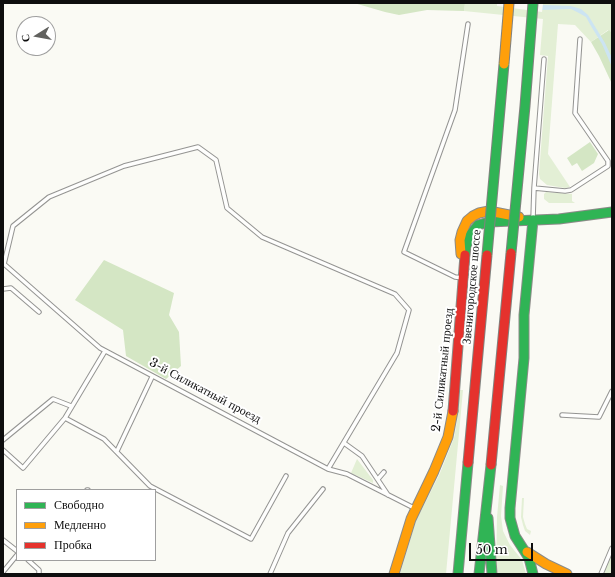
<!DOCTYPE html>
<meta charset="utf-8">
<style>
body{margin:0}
#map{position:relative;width:615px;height:577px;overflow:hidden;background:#fafaf4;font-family:"Libre Baskerville",serif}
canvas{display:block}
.frame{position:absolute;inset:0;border:4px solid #0e0e0e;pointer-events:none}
.legend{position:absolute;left:16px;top:489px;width:140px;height:72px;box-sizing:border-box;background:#fff;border:1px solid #9f9f9f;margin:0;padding:5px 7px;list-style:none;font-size:12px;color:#0e0e0e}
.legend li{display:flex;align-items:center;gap:8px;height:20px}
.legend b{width:20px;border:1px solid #9f9f9f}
.north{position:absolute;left:16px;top:16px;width:40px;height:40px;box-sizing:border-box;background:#fff;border:1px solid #9f9f9f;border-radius:50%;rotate:259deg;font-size:11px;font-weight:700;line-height:16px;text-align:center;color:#0e0e0e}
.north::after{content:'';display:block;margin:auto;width:14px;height:18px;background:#61615e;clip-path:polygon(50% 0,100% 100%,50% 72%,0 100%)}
.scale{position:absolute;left:469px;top:543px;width:64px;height:18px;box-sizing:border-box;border:2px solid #0e0e0e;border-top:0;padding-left:5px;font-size:12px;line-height:14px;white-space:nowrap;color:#0e0e0e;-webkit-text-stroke:3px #fff;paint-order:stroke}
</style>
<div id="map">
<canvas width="615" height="577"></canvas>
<div class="frame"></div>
<ul class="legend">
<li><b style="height:5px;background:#30b455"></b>Свободно</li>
<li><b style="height:5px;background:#ff9f0a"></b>Медленно</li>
<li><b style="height:5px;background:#e5322d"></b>Пробка</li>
</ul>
<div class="north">С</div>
<div class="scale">50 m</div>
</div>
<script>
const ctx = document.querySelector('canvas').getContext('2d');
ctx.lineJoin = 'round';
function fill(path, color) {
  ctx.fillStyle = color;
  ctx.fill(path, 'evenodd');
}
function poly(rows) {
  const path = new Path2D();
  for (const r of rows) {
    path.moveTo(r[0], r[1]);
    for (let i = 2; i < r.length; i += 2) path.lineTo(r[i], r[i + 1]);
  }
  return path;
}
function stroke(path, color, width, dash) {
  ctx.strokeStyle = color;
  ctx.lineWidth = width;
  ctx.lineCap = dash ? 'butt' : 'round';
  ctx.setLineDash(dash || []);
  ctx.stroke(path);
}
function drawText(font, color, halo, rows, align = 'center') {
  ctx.font = font + ' "Libre Baskerville",serif';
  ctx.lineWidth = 4;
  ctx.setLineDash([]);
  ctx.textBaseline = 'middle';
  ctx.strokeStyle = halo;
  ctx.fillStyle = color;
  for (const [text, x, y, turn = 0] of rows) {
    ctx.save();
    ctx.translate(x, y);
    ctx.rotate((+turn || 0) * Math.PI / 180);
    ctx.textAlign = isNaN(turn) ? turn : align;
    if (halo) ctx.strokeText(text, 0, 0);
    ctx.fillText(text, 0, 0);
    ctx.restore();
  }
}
const green = poly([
 [465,3,612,3,612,33,608,30,591,42,575,25,558,24,548,154,570,187,565,188,547,185,540,179,539,174,548,56,540,55,543,19,464,11],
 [546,192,572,194,572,201,575,203,549,203,544,199,544,194],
 [460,390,463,390,446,574,400,574,416,521,440,473,454,438,457,421],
 [357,459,373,480,373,483,351,473],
 [500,485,503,486,501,516,503,531,510,545,522,560,526,574,496,574,497,517],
 [522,498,524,498,523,517,525,524,527,529,531,531,530,535,525,531,523,525,521,517],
 [612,555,612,574,604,574,605,568]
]);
const forest = poly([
 [354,3,465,3,464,11,427,10,399,15,385,12],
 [609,30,612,33,612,84,599,56,591,42],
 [590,142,598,154,594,163,582,171,577,163,572,166,567,158],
 [104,260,174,293,169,315,179,332,181,366,166,379,126,356,123,330,75,300]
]);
const water = poly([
 [490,3,571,6,581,9,588,15,605,43,612,58,612,67,602,44,591,26,586,17,579,13,571,9,541,10]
]);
const pier = poly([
 [497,3,543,4,542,12,497,6]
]);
const lane = poly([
 [534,188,544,59],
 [533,219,534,188,565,191,571,190,608,166,608,161,575,113,580,39],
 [463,278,455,277,404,252,455,110,468,24],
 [3,289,11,288,39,312],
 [562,415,599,417,612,391],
 [65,418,104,439,150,486,251,539,286,476],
 [3,440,53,399,71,406],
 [344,443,362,456,388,495],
 [3,450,23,468,65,418,105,351],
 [117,451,152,377],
 [328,469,397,353,409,310,395,294,262,237,227,208,216,160,198,147,124,166,49,197,13,226,4,264,100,348,328,469,347,474,414,508],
 [378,479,384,472],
 [87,490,88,490],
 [3,540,17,551],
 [28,560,39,570,39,574],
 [3,572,17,555],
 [270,574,288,533,323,489],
 [601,574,612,548]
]);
const fast = poly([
 [533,220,524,315,524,358,510,508,510,518,515,536,529,558,533,574],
 [465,255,466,247,470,235,478,225,489,222,559,219,612,212],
 [488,518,492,574],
 [458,574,468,463],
 [479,574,491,465]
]);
const slow = poly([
 [461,254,460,240,462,232,467,221,473,216,479,213,489,211,519,217],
 [527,552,546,564,567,574],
 [394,574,411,519,434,471,448,437,453,411]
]);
const jam = poly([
 [453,411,465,255]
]);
const fastBridge = poly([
 [511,253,525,106,533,3],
 [487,255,504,64]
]);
const slowBridge = poly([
 [504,64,509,3]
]);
const jamBridge = poly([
 [468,463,487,255],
 [491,465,511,253]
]);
const streetNames = [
 ["Звенигородское шоссе",472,287,-85],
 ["2-й Силикатный проезд",443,370,-84],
 ["3-й Силикатный проезд",205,391,28]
];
fill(green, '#e3efd5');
fill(forest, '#d4e6c4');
fill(water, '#cce4f2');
fill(pier, '#fafaf4');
stroke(lane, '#949492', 5.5);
stroke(fast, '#8b8b88', 11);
stroke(slow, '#8b8b88', 11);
stroke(jam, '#8b8b88', 11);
stroke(lane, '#fefefd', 3.5);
stroke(fast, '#30b455', 9);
stroke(slow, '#ff9f0a', 9);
stroke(jam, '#e5322d', 9);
stroke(fastBridge, '#82827f', 11, []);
stroke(slowBridge, '#82827f', 11, []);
stroke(jamBridge, '#82827f', 11, []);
stroke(fastBridge, '#30b455', 9);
stroke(slowBridge, '#ff9f0a', 9);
stroke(jamBridge, '#e5322d', 9);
drawText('12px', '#0e0e0e', '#fff', streetNames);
</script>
